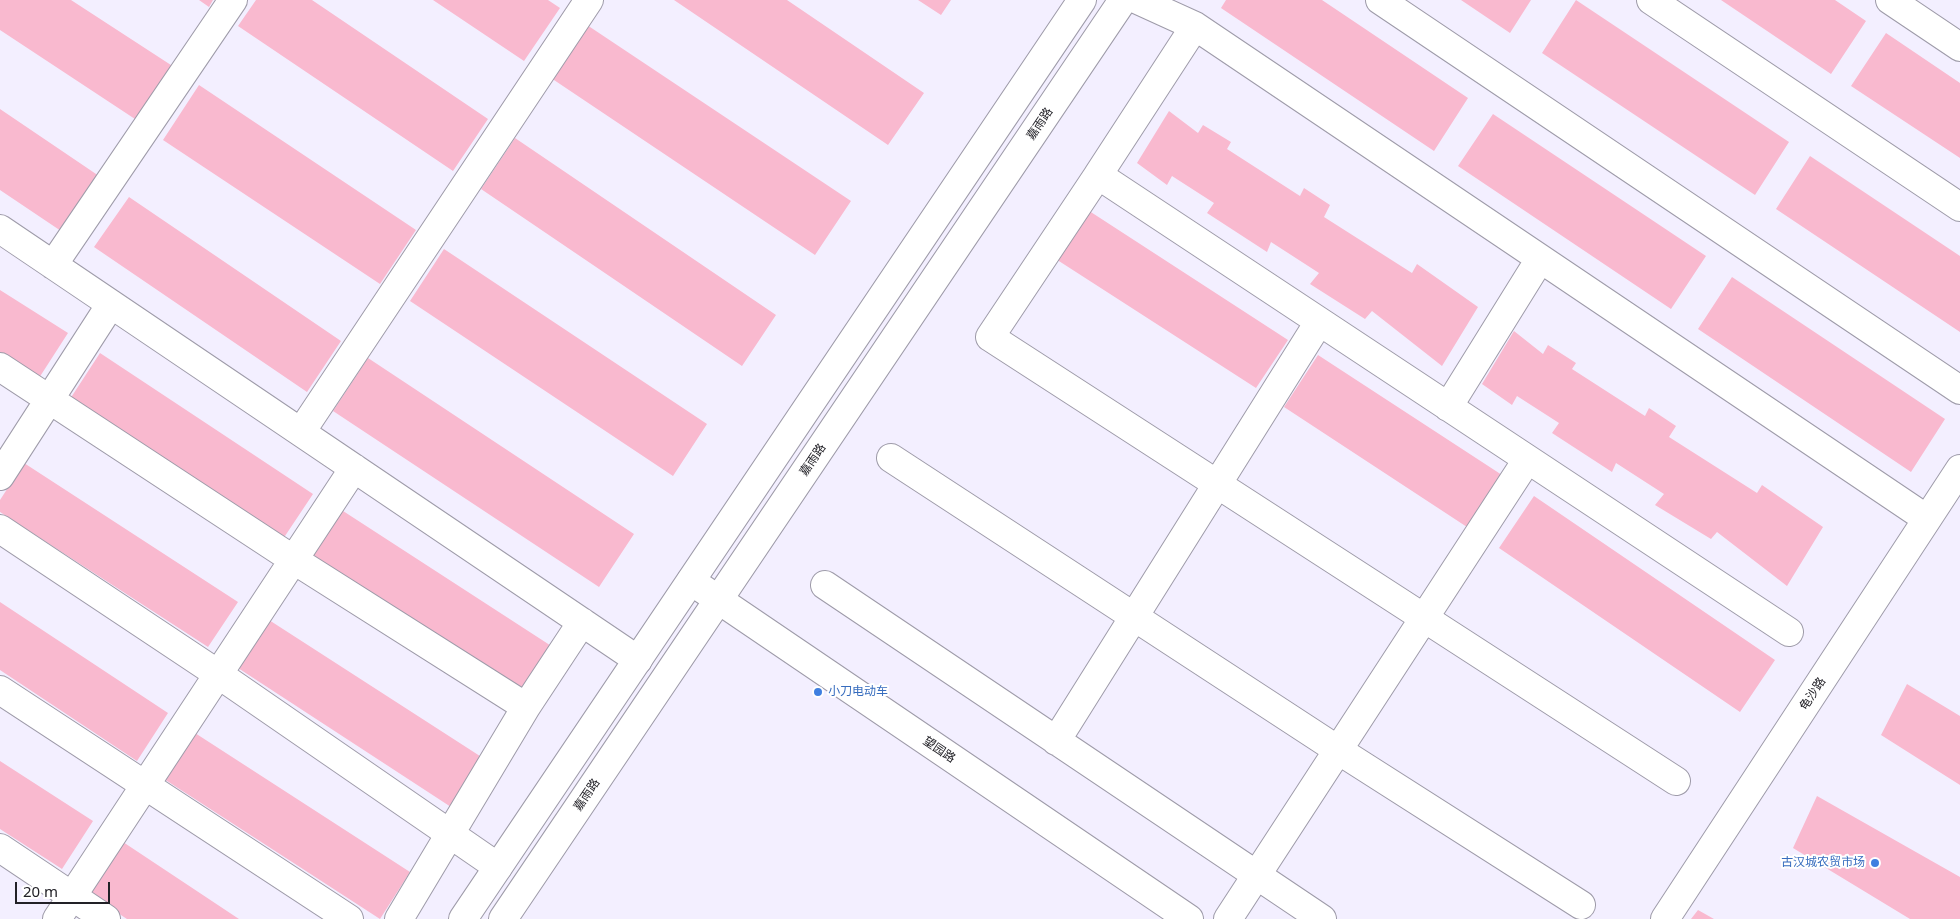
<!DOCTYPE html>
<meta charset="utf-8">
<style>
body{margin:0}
#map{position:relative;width:1960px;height:919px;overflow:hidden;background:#f3efff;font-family:"Noto Sans",sans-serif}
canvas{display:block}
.scale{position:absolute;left:15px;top:882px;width:95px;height:22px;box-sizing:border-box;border:2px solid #222127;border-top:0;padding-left:6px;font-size:15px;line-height:18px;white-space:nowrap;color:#222127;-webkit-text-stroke:4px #fff;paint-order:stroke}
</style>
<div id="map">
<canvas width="1960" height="919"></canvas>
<div class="scale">20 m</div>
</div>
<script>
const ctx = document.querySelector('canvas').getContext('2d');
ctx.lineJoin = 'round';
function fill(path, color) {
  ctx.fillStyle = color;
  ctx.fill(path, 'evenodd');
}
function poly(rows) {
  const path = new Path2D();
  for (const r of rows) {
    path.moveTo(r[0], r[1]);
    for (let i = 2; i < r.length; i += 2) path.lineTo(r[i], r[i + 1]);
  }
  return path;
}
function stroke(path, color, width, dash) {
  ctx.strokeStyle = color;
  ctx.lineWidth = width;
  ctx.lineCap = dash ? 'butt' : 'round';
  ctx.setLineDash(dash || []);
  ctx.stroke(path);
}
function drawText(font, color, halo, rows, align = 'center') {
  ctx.font = font + ' "Noto Sans","Noto Sans SC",sans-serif';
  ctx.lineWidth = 4;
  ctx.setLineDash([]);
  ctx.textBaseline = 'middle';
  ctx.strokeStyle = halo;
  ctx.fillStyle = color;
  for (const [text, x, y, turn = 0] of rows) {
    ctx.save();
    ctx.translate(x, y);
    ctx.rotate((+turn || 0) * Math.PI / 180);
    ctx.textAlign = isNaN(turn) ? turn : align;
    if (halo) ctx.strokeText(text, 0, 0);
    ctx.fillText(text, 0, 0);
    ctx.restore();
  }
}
const building = poly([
 [0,0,71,0,174,67,138,121,0,30],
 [199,0,213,0,209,7],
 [256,0,312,0,488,119,453,171,238,26],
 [433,0,548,0,560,8,524,61],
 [674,0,787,0,924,93,888,145],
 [918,0,951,0,941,15],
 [1226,0,1322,0,1468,98,1434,151,1221,8],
 [1461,0,1531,0,1510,33],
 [1576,0,1789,142,1755,195,1542,53],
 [1721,0,1835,0,1866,21,1831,74],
 [587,25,851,201,815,255,551,78],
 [1886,33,1960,83,1960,158,1851,86],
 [199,85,416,230,380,284,163,140],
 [0,109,99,176,61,231,0,190],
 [1169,111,1198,133,1203,125,1231,142,1227,149,1300,196,1304,188,1330,205,1324,217,1412,273,1417,264,1478,307,1442,366,1372,311,1365,319,1310,284,1319,273,1271,242,1267,252,1207,213,1214,203,1172,176,1167,185,1137,163],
 [1493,114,1706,256,1671,309,1458,166],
 [515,138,776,315,742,366,481,189],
 [1810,156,1960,256,1960,332,1776,209],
 [129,197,341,341,307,392,94,247],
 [1080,205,1288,340,1256,388,1048,254],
 [444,249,707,424,673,476,410,301],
 [1732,277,1945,419,1911,472,1698,329],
 [0,290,68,333,39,378,0,352],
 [1514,331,1543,354,1548,345,1576,363,1572,369,1645,416,1649,408,1676,426,1669,437,1757,493,1762,485,1823,527,1787,586,1717,532,1711,539,1655,505,1664,494,1616,463,1612,472,1552,433,1559,423,1517,396,1512,405,1482,384],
 [100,353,313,494,283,539,70,399],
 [1318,355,1502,475,1467,527,1284,407],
 [368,358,634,534,599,587,333,411],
 [24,463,238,602,208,647,0,512,0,500],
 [1534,496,1775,660,1740,712,1499,548],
 [340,509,559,651,529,696,311,554],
 [0,602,168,713,137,761,0,670],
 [269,620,483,758,451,807,238,668],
 [1907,684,1960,716,1960,785,1881,735],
 [195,733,410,872,380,919,164,779],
 [0,761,93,821,62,869,0,829],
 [1817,796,1960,877,1960,919,1910,919,1793,848],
 [123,842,239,919,127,919,89,894],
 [1698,910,1714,919,1691,919]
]);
const minor = poly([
 [1138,0,1195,26,1927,519],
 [1380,0,1960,390],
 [1651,0,1960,207],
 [1890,0,1960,47],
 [1195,26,1098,175,1789,632],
 [1098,175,990,337,1676,781],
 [0,229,638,660],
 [53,265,233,0],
 [0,367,294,560,526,707],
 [1448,407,1540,259],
 [301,432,589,0],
 [891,458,1338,750,1581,905],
 [0,476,111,304],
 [0,529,218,674,498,867],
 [691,581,1189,919],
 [825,585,1322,919],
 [0,690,349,919],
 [1056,741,1319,322],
 [0,848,106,919],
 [57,919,354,468],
 [399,919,526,707,582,622],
 [1228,919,1527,460],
 [1665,919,1960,469]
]);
const secondary = poly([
 [463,919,1082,0],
 [503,919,1123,0]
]);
const markers = [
 [818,692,5,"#3f7fe0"],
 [1875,863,5,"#3f7fe0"]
];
const streetNames = [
 ["嘉雨路",1040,124,-56],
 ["嘉雨路",813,460,-56],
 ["龟沙路",1813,694,-57],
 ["望园路",939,750,34],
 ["嘉雨路",587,795,-56]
];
const shopNames = [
 ["小刀电动车",828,692],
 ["古汉城农贸市场",1865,863,"right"]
];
fill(building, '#f9b9cf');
stroke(minor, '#9e9ba9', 30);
stroke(secondary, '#9e9ba9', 30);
stroke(minor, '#fff', 28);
stroke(secondary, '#fff', 28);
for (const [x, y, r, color] of markers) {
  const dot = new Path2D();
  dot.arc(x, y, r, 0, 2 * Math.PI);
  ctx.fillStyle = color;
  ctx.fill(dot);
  stroke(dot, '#fff', 2);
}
drawText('12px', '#222127', '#fff', streetNames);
drawText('12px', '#366cbe', '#fff', shopNames, 'left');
</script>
